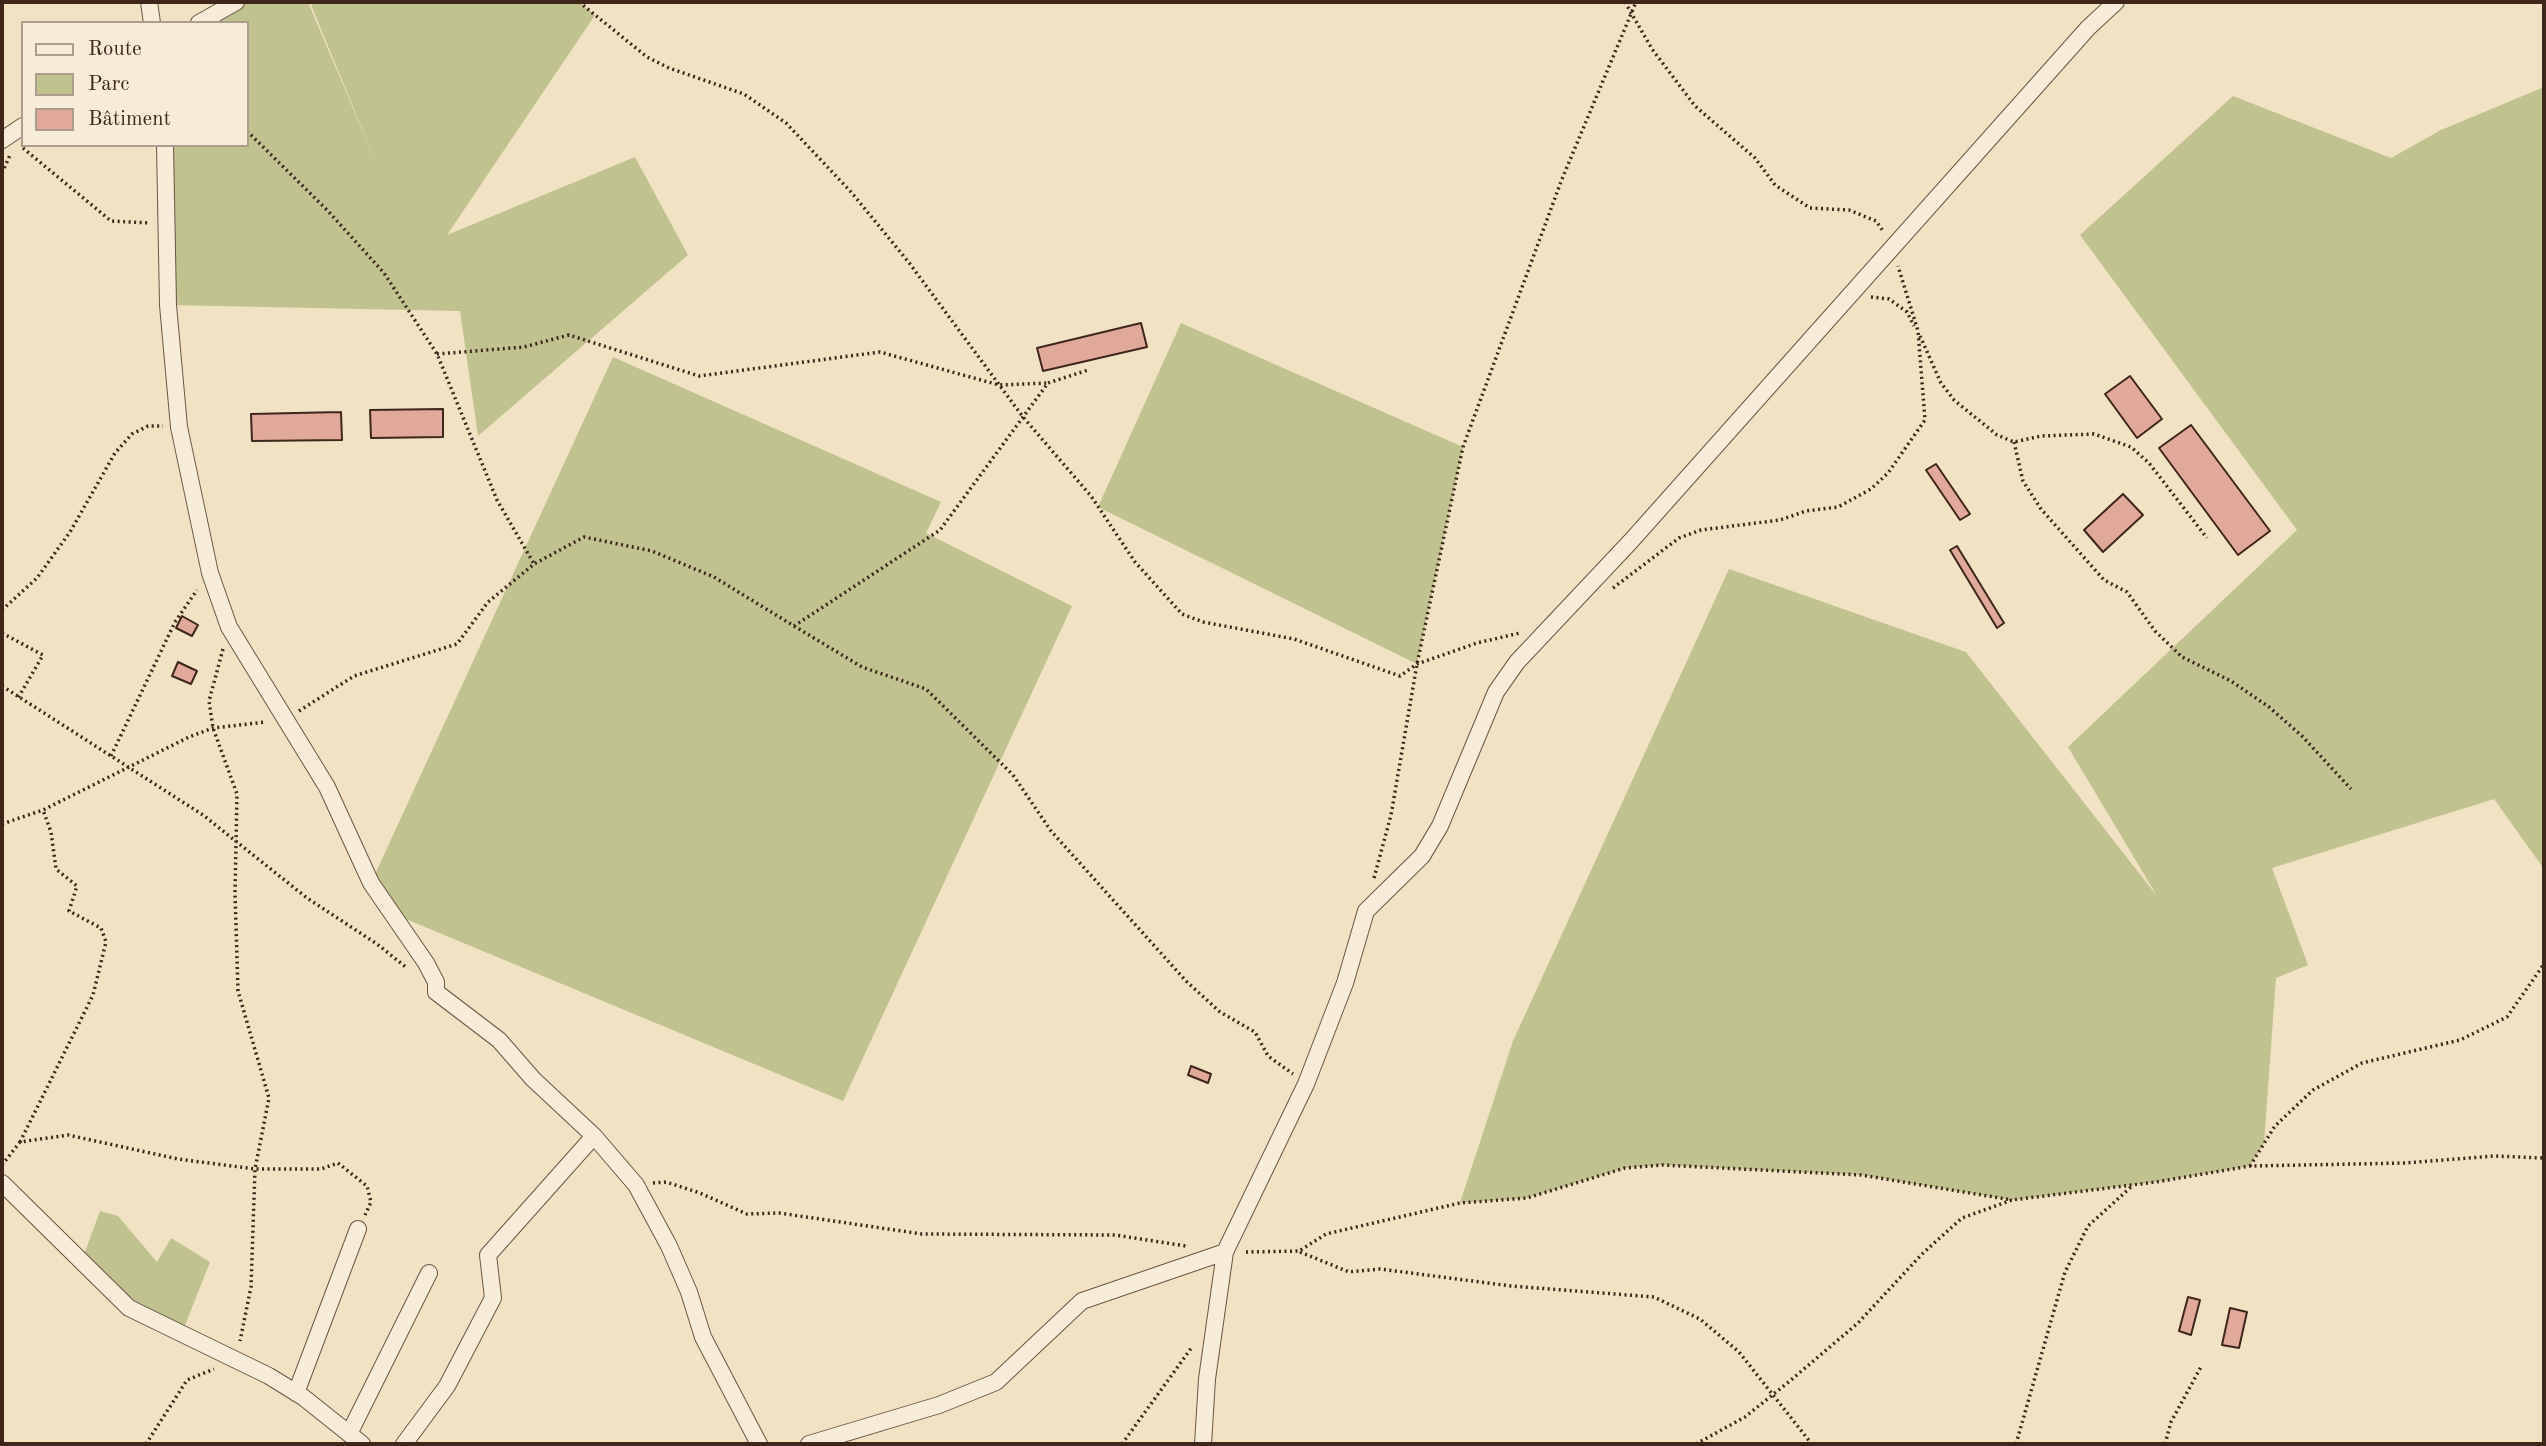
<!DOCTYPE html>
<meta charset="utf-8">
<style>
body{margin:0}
#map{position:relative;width:2546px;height:1446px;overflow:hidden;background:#f1e2c3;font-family:"Old Standard TT",serif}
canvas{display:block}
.frame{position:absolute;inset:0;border:4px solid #3e261b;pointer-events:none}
.legend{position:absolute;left:21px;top:21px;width:228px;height:126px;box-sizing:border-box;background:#f6ecd8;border:2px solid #ac9d8c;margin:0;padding:9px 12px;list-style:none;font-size:21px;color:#3e261b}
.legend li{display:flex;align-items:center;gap:14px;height:35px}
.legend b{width:35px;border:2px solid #ac9d8c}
</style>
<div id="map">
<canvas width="2546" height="1446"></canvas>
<div class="frame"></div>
<ul class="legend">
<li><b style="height:9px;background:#f6ecd8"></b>Route</li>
<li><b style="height:19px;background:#c0c290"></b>Parc</li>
<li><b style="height:19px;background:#e1a999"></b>Bâtiment</li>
</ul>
</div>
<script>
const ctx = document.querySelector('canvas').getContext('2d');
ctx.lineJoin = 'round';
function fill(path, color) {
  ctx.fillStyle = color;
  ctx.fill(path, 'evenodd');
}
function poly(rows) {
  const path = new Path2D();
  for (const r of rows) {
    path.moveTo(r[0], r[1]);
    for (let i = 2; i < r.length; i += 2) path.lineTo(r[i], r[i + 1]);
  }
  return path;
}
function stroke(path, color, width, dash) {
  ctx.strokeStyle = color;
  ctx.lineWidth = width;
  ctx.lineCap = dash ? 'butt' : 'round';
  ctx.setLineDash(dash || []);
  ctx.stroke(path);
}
const green = poly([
 [236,2,308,2,379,170,311,5,315,2,579,2,595,15,447,235,635,157,688,255,478,436,460,311,168,305,165,145,247,145,247,23,199,23],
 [2544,87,2544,869,2494,799,2272,868,2308,965,2276,978,2264,1143,2250,1166,2156,1182,2012,1200,1861,1175,1662,1165,1625,1168,1527,1198,1460,1203,1513,1041,1729,569,1966,652,2157,896,2068,747,2297,530,2080,235,2233,96,2391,158,2441,130],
 [1181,323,1463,447,1417,664,1098,507],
 [613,357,941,502,926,533,1072,606,843,1101,389,912,371,883],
 [100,1211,118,1216,157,1262,171,1238,210,1262,182,1333,158,1322,81,1263]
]);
const building = poly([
 [1141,323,1147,347,1043,371,1037,348,1141,323],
 [2130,376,2162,419,2137,438,2105,394,2130,376],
 [443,409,443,437,371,438,370,410,443,409],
 [341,412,342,440,252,441,251,414,341,412],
 [2191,425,2270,531,2238,555,2159,448,2191,425],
 [1936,464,1970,514,1960,520,1926,470,1936,464],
 [2123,494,2143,515,2103,552,2084,530,2123,494],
 [1957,546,2004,623,1997,628,1950,550,1957,546],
 [182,616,198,625,192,636,176,628,182,616],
 [178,662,197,671,191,684,172,676,178,662],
 [1191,1066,1211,1074,1208,1083,1188,1075,1191,1066],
 [2188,1297,2200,1300,2191,1335,2179,1331,2188,1297],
 [2230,1308,2247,1312,2239,1348,2222,1345,2230,1308]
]);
const path = poly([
 [579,2,647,57,669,68,744,94,786,123,852,193,910,264,1023,417,1091,496,1135,562,1182,614,1203,622,1294,639,1400,676,1417,664,1477,643,1520,633],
 [1625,2,1652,49,1695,106,1755,158,1775,185,1810,208,1849,210,1876,221,1883,231],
 [247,131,328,211,384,273,437,354,497,500,534,564],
 [23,148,111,221,150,223],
 [2,173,10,155],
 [1871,297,1889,299,1907,312,1914,326],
 [1920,336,1941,383,1954,400,1997,435,2014,442,2041,436,2094,434,2131,447,2149,463,2207,538],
 [437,354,524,347,569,335,699,376,880,352,999,385,1048,383],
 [2014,442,2023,481,2041,509,2104,580,2127,592,2155,631,2182,657,2231,681,2269,707,2302,736,2351,789],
 [1613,588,1679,538,1701,530,1780,520,1806,511,1838,507,1871,489,1888,473,1925,420,1918,331,1898,266],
 [2,610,37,578,70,532,115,453,132,434,148,426,163,426],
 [794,626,862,667,926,689,1013,775,1051,831,1186,981,1220,1012,1255,1032,1268,1056,1293,1074],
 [2,633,43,655,18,698],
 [223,649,209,701,213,728,237,794,235,893,238,991,269,1098,255,1169,251,1287,240,1341],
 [2,686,203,815,307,898,377,944,407,968],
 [299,711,354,676,457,644,488,602,534,564,584,537,652,551,714,577,794,626,940,530,1048,383,1088,370],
 [111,756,175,622,197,590],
 [2,824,43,810,189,737,213,728,266,722],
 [1374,878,1391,815,1417,664,1463,447,1562,179,1636,2],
 [20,1142,93,995,106,942,101,928,69,911,77,886,56,869,51,832,43,810],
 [2,1165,20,1142,68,1135,178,1159,255,1169,321,1169,338,1163,367,1186,371,1202,365,1215],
 [2250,1166,2275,1126,2313,1090,2362,1063,2460,1040,2507,1017,2544,964],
 [653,1183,666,1182,700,1193,747,1214,779,1213,922,1234,1115,1235,1186,1246],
 [1246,1252,1299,1251,1326,1234,1460,1203,1527,1198,1625,1168,1662,1165,1861,1175,2012,1200],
 [1300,1252,1349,1272,1380,1269,1511,1286,1654,1297,1700,1319,1739,1352,1811,1443],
 [146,1444,187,1380,214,1369],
 [1122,1444,1192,1347],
 [1696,1444,1745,1417,1791,1380,1858,1323,1922,1254,1962,1218,2012,1200,2156,1182,2250,1166,2405,1163,2494,1156,2544,1158],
 [2016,1444,2065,1272,2088,1226,2131,1187],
 [2165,1444,2171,1422,2202,1365]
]);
const street = poly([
 [149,2,152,23],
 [199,23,236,2],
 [2,140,23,126],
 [165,145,168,305,179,427,210,573,229,627,327,787,371,883,426,963,436,982,436,992,499,1040,533,1079,594,1136,636,1185,669,1246,689,1292,703,1337,759,1444],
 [2,1183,129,1308,269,1376,303,1397,362,1444],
 [296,1393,358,1229],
 [349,1434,429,1273],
 [404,1444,447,1386,493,1298,488,1255,594,1136],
 [809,1444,939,1405,996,1382,1082,1301,1225,1252],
 [1203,1444,1207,1379,1225,1252,1306,1084,1345,983,1366,911,1422,856,1440,826,1496,692,1517,662,1631,541,2088,28,2116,2]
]);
fill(green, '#c0c290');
fill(building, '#e1a999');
stroke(building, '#3e261b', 2);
stroke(street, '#6b5545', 18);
stroke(path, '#3e261b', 3.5, [2, 3.5]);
stroke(street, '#f6ecd8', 16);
</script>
